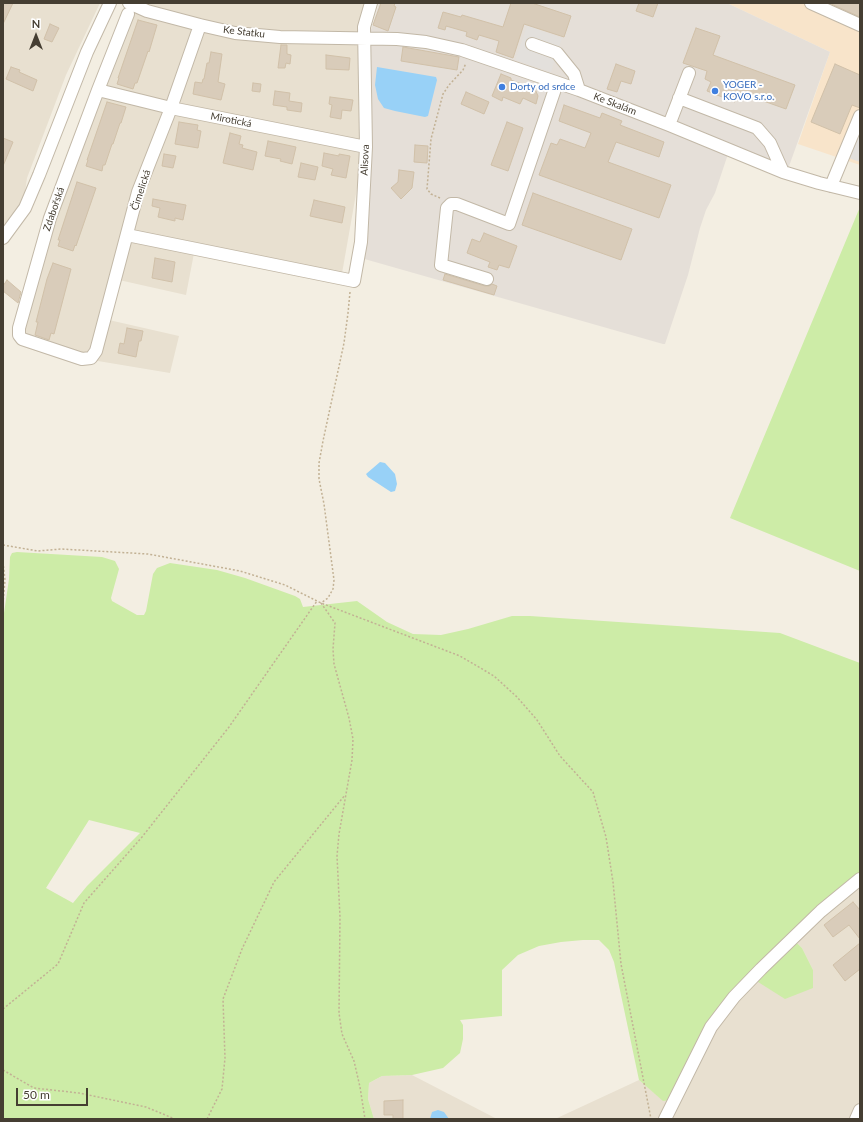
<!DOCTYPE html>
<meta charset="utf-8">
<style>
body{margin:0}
#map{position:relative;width:863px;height:1122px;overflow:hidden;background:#f3eee2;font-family:Lato,sans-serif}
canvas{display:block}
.frame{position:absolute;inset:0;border:4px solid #453e32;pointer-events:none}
.north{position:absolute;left:16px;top:16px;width:40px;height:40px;-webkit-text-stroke:3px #fff;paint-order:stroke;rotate:0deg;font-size:11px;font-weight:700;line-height:16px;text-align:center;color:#453e32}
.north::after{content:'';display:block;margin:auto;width:14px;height:18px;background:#453e32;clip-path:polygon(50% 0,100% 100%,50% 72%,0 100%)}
.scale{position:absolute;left:16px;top:1088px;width:72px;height:18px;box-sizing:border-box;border:2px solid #453e32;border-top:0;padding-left:5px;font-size:12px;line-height:14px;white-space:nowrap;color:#453e32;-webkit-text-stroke:3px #fff;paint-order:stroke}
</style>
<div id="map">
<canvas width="863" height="1122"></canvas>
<div class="frame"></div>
<div class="north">N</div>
<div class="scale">50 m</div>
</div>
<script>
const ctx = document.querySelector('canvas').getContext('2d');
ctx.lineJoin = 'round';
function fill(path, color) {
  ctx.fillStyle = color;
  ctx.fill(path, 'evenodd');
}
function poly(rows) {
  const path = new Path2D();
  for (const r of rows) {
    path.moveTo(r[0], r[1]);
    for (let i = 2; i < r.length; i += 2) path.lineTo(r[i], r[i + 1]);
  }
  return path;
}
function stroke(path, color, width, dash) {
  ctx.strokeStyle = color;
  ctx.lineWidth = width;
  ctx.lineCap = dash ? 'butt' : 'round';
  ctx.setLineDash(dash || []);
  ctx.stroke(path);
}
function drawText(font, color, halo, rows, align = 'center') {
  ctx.font = font + ' Lato,sans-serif';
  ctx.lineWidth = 4;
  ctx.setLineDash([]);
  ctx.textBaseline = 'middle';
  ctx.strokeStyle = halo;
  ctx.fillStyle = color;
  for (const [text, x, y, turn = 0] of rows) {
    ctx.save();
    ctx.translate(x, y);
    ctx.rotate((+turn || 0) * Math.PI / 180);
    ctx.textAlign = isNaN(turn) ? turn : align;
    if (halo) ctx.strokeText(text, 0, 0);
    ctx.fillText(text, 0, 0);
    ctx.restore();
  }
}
const residential = poly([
 [3,3,100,3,66,75,27,178,21,221,3,244],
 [133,3,372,3,363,39,366,137,341,279,195,248,186,295,119,280,109,320,179,336,170,373,98,361,24,339,19,335,50,218],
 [860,872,860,1119,555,1119,639,1080,663,1100,708,1023,747,975,813,988,813,970,802,948,789,935],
 [412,1075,497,1119,512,1119,374,1119,368,1099,369,1083,382,1076]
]);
const commercial = poly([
 [727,3,860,3,860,165,798,144,830,52]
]);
const industrial = poly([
 [379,3,727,3,830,52,788,169,731,145,715,193,706,210,700,228,688,275,665,344,663,344,361,258,370,33]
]);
const green = poly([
 [860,207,860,571,730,518],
 [17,552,102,557,115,561,119,569,111,598,112,601,137,615,144,615,146,611,153,574,157,568,170,563,217,570,245,578,295,596,300,599,303,607,357,601,387,622,413,634,441,635,468,629,512,616,530,616,780,633,860,663,860,872,789,935,802,948,813,970,813,988,785,999,747,975,708,1023,672,1100,663,1101,639,1080,614,962,609,950,599,940,583,940,561,942,539,946,518,955,502,970,502,1016,460,1020,463,1025,463,1039,460,1053,443,1068,412,1075,382,1076,369,1083,368,1099,374,1119,3,1119,3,620,9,579,10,557,12,553],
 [89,820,140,833,87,886,73,903,46,888]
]);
const parking = poly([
 [527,26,562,38,551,72,515,60],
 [860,117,860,162,843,156]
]);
const water = poly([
 [377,67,436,77,437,80,428,116,425,117,395,111,384,108,378,99,375,85],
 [380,462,385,463,395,474,397,484,395,491,391,492,368,477,366,474],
 [438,1110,444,1112,449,1119,430,1119,432,1112]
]);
const building = poly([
 [3,3,13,3,3,24,3,3],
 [381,3,395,3,394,6,396,7,388,31,373,25,381,3],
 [511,3,532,3,571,16,564,37,524,24,513,58,496,52,499,41,479,35,477,40,466,36,467,32,446,26,445,30,438,28,443,12,461,17,462,15,503,27,511,3],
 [639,3,658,3,653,17,636,11,639,3],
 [829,3,860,3,860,17,829,3],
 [138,20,157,25,149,52,148,51,137,83,135,83,133,89,117,84,119,78,118,78,138,20],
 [50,24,59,28,52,42,44,39,50,24],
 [696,28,720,36,713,55,795,85,786,109,738,92,735,102,707,91,711,82,705,79,707,71,683,63,696,28],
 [281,45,287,45,287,54,291,55,290,64,286,63,285,68,278,68,281,45],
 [403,47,459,57,457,70,401,61,403,47],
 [211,52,222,54,218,82,225,84,221,100,193,94,195,82,202,83,203,79,204,79,207,63,209,63,211,52],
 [326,55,350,58,349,70,326,69,326,55],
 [616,64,635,71,631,84,621,81,617,92,607,89,616,64],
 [835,64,860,75,860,108,852,105,840,134,811,122,835,64],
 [11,67,20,70,19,72,37,80,33,91,6,79,11,67],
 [501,74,511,78,511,80,535,89,538,96,536,104,523,98,520,104,503,97,502,101,492,96,501,74],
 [253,83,261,84,260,92,252,91,253,83],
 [275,91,290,93,289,101,302,103,301,112,287,110,287,107,273,105,275,91],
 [466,92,489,102,484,114,461,104,466,92],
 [330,97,353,100,351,111,342,110,341,119,330,117,332,105,329,104,330,97],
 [107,102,126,107,121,123,120,123,113,144,112,144,105,165,103,165,102,171,86,166,88,160,87,160,107,102],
 [564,105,600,118,602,113,622,121,620,125,664,142,659,157,616,142,608,162,671,185,659,218,539,175,551,143,557,145,560,139,585,148,591,133,559,121,564,105],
 [179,122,198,125,197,130,201,131,198,148,175,144,179,122],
 [507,122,523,128,508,171,491,165,507,122],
 [230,133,241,136,239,144,243,145,242,148,257,152,253,170,223,163,230,133],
 [3,138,13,142,3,166,3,138],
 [268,141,296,147,292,164,280,161,281,159,265,156,268,141],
 [415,145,428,146,427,163,414,162,415,145],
 [324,153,339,156,339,154,350,156,346,178,331,175,333,169,322,166,324,153],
 [164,154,176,156,173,168,162,166,164,154],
 [301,163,318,167,315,180,298,177,301,163],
 [399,170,414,172,412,188,401,199,391,188,398,182,399,170],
 [77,182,96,188,76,246,75,245,73,251,58,246,60,240,58,240,77,182],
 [533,193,632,229,621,260,522,225,533,193],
 [153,199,186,205,183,220,175,218,175,221,158,217,160,208,152,206,153,199],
 [314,200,345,207,342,223,310,216,314,200],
 [484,233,517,246,509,268,499,265,497,270,488,267,490,262,467,253,472,239,480,242,484,233],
 [155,258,175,262,172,282,152,278,155,258],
 [53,263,71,269,54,334,51,333,49,340,35,335,38,322,36,322,47,279,53,263],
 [445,274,485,286,489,286,492,284,497,286,494,295,443,280,445,274],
 [7,280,21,292,18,303,3,291,3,286,7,280],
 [127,328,143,331,141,341,139,341,136,357,118,353,120,343,124,344,127,328],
 [853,902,860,910,860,939,849,925,833,937,824,925,853,902],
 [860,943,860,969,845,981,833,965,860,943],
 [403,1100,403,1119,393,1119,393,1115,384,1115,384,1101,403,1100]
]);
const path = poly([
 [440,198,431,194,427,189,431,139,443,94,449,85,463,70,466,63],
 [350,292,348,313,344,343,323,441,319,463,319,479,324,504,334,580,333,589,328,598,321,603,335,623,333,649,334,664,349,718,353,739,352,760,339,834,337,856,340,917,339,1013,342,1034,354,1061,360,1087,365,1119],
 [3,545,38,551,61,549,148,554,240,571,285,585,321,603,460,656,494,676,517,697,537,720,560,756,593,792,606,837,613,882,621,964,651,1119],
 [3,562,5,580,3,603],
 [3,1009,58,964,84,903,142,837,229,727,317,601],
 [3,1070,34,1088,79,1093,146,1107,175,1119],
 [207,1119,222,1089,225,1058,223,999,242,949,274,882,345,795]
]);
const minor = poly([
 [129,3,147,11,200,25,235,33,280,37,397,39,426,42,462,50,579,90,669,125,783,172,819,183,860,193],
 [811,3,860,25],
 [128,14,98,90,50,218,19,328,19,335,22,339,82,359,91,358,96,351,138,192,171,108,200,25],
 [532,44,557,53,574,74,579,90],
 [98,90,171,108,366,147],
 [679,98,757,128,770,143,783,172],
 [669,125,689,73],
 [831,186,860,116],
 [127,235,354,281,361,242,366,147,364,27,371,3],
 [3,238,25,208,39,175,87,52,110,3],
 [487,279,441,265,447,208,451,204,457,204,509,224,557,83],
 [665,1119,711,1027,734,997,761,969,821,911,860,879],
 [856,1119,860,1110]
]);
const markers = [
 [502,87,4,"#3f7fe0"],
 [715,91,4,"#3f7fe0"]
];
const streetNames = [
 ["Ke Statku",244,32,7],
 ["Ke Skalám",615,104,21],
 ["Mirotická",231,120,11],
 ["Alisova",365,160,-87],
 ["Čimelická",141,190,-72],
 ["Zdabořská",54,209,-71]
];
const shopNames = [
 ["YOGER -",723,85],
 ["KOVO s.r.o.",723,97],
 ["Dorty od srdce",510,87]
];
fill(residential, '#e8e0d0');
fill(commercial, '#f8e4ca');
fill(industrial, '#e5dfd8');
fill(green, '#cdeca7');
fill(parking, '#e3e0dc');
fill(water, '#98d1f7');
fill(building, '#d9ccba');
stroke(building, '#d1c1a9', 1);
stroke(minor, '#c2b8a7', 14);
stroke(path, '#c2b194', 1.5, [2, 2]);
stroke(minor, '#fff', 12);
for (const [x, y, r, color] of markers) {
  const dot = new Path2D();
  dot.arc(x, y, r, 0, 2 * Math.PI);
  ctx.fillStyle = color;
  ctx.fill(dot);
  stroke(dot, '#fff', 1.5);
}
drawText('10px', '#453e32', '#fff', streetNames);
drawText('10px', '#366cbe', '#fff', shopNames, 'left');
</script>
